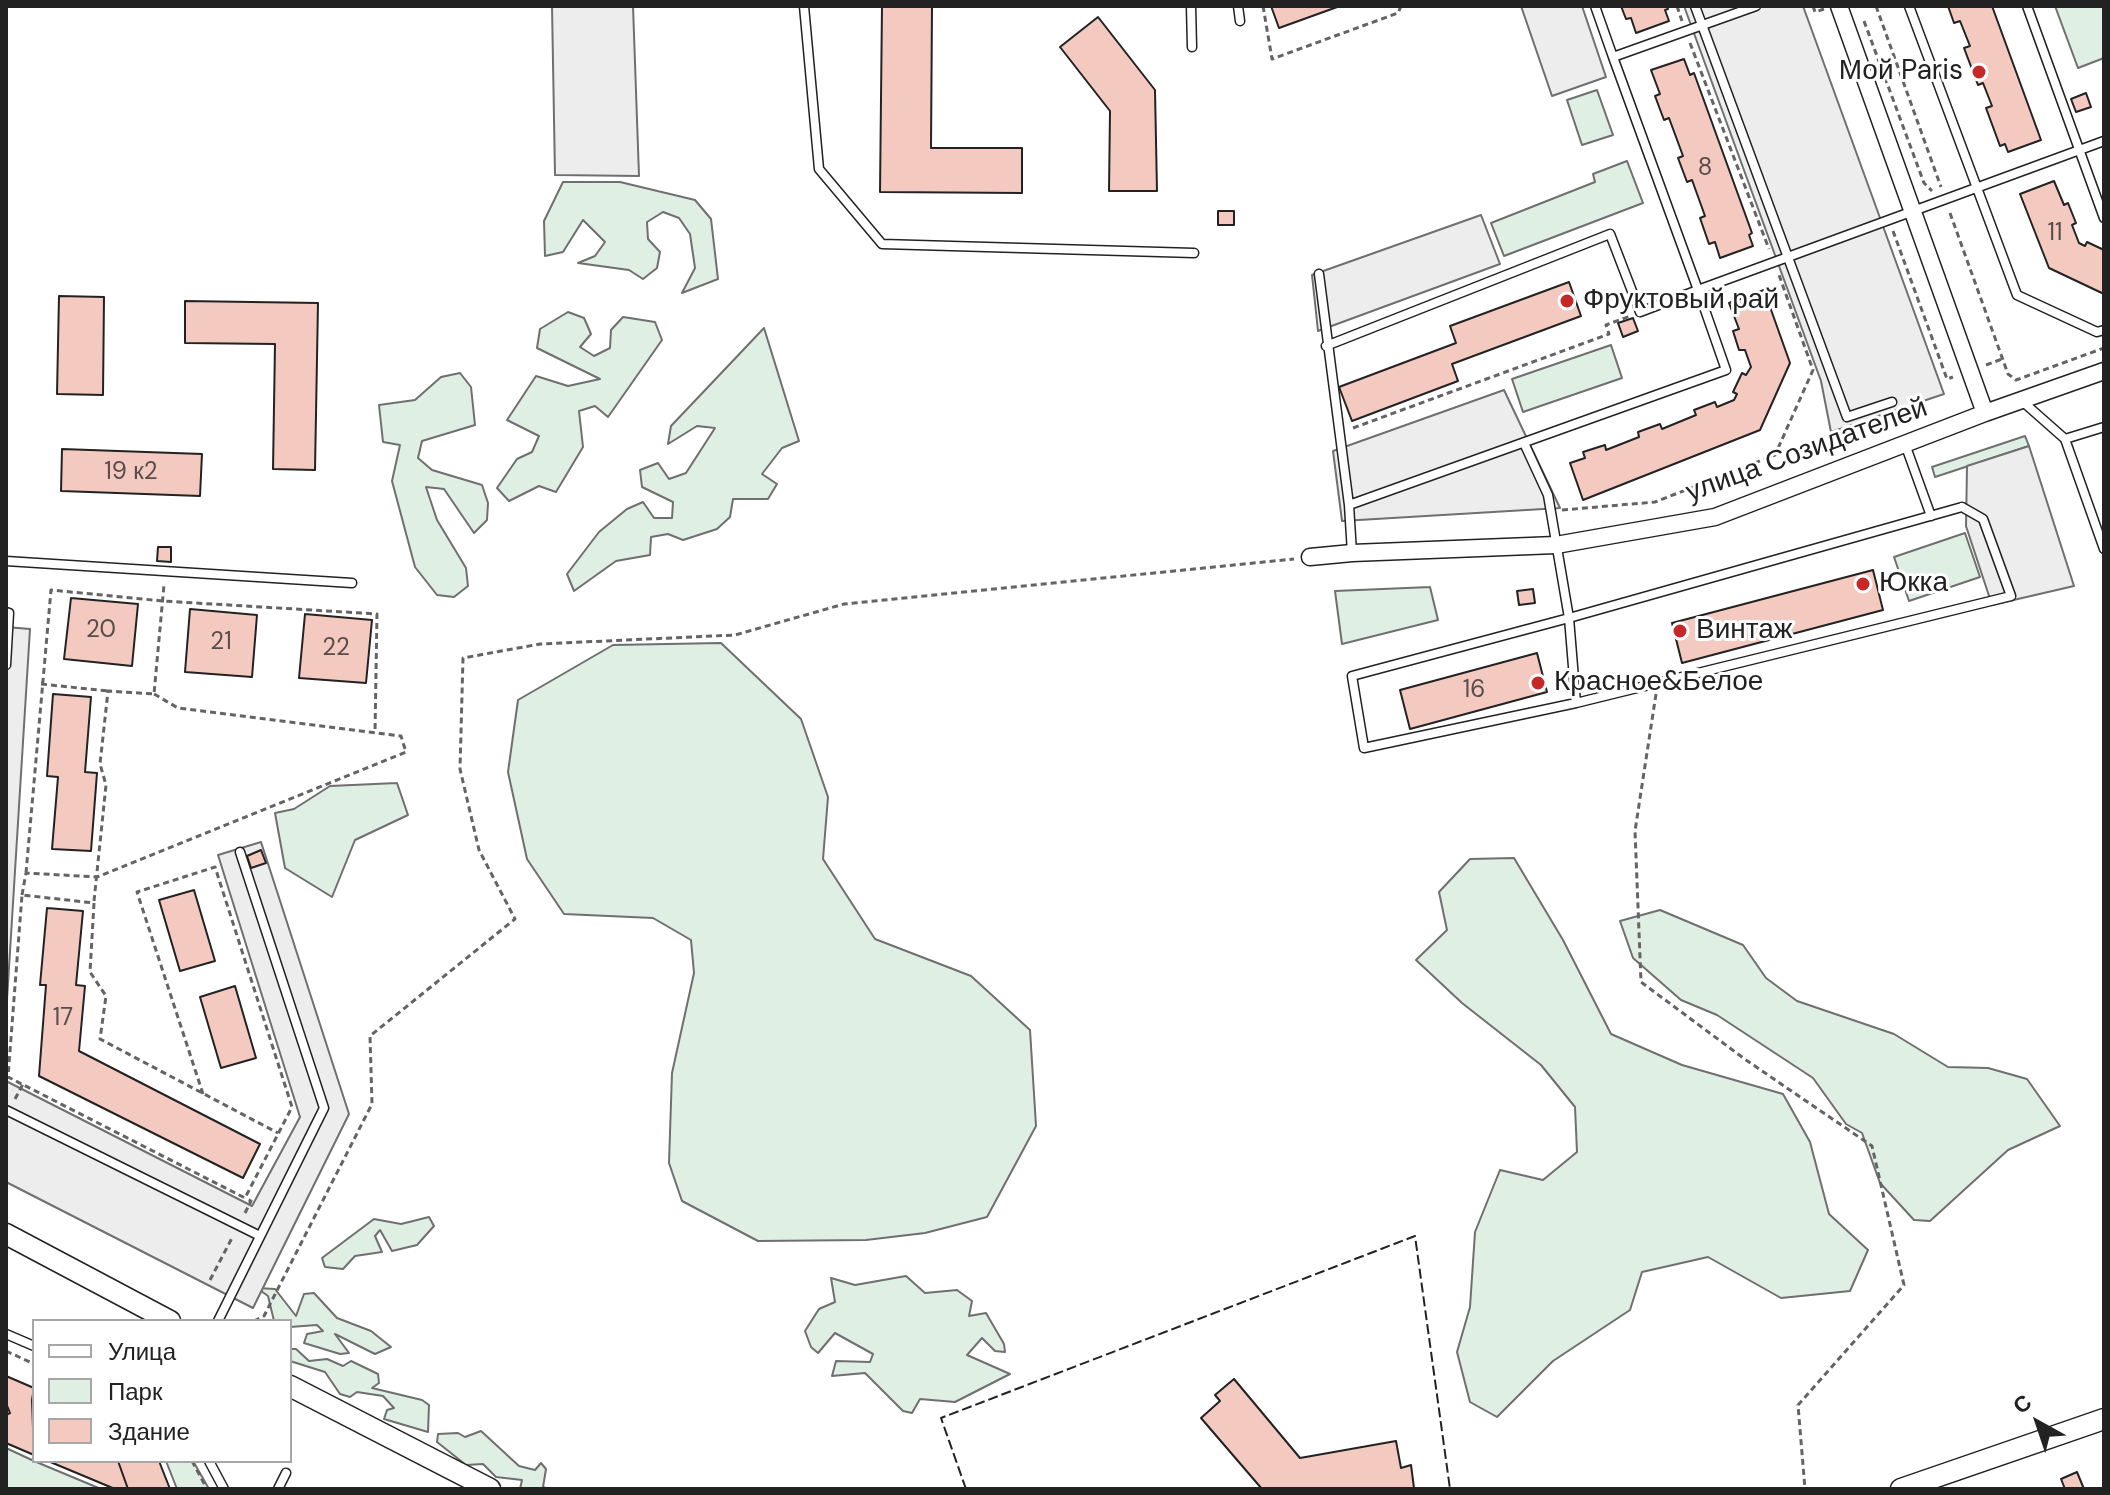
<!DOCTYPE html>
<meta charset="utf-8">
<style>
body{margin:0}
#map{position:relative;width:2110px;height:1495px;overflow:hidden;background:#fff;font-family:"DM Sans",sans-serif}
canvas{display:block}
.frame{position:absolute;inset:0;border:8px solid #222;pointer-events:none}
.legend{position:absolute;left:32px;top:1319px;width:260px;height:144px;box-sizing:border-box;background:#fff;border:2px solid #a7a7a7;margin:0;padding:10px 14px;list-style:none;font-size:24px;color:#222}
.legend li{display:flex;align-items:center;gap:16px;height:40px}
.legend b{width:40px;border:2px solid #a7a7a7}
.north{position:absolute;left:1998px;top:1383px;width:80px;height:80px;-webkit-text-stroke:6px #fff;paint-order:stroke;rotate:320deg;font-size:22px;font-weight:700;line-height:32px;text-align:center;color:#222}
.north::after{content:'';display:block;margin:auto;width:28px;height:36px;background:#222;clip-path:polygon(50% 0,100% 100%,50% 72%,0 100%)}
</style>
<div id="map">
<canvas width="2110" height="1495"></canvas>
<div class="frame"></div>
<ul class="legend">
<li><b style="height:10px;background:#fff"></b>Улица</li>
<li><b style="height:22px;background:#e0efe3"></b>Парк</li>
<li><b style="height:22px;background:#f3c9c0"></b>Здание</li>
</ul>
<div class="north">С</div>
</div>
<script>
const ctx = document.querySelector('canvas').getContext('2d');
ctx.lineJoin = 'round';
function fill(path, color) {
  ctx.fillStyle = color;
  ctx.fill(path, 'evenodd');
}
function poly(rows) {
  const path = new Path2D();
  for (const r of rows) {
    path.moveTo(r[0], r[1]);
    for (let i = 2; i < r.length; i += 2) path.lineTo(r[i], r[i + 1]);
  }
  return path;
}
function stroke(path, color, width, dash) {
  ctx.strokeStyle = color;
  ctx.lineWidth = width;
  ctx.lineCap = dash ? 'butt' : 'round';
  ctx.setLineDash(dash || []);
  ctx.stroke(path);
}
function drawText(font, color, halo, rows, align = 'center') {
  ctx.font = font + ' "DM Sans",sans-serif';
  ctx.lineWidth = 6;
  ctx.setLineDash([]);
  ctx.textBaseline = 'middle';
  ctx.strokeStyle = halo;
  ctx.fillStyle = color;
  for (const [text, x, y, turn = 0] of rows) {
    ctx.save();
    ctx.translate(x, y);
    ctx.rotate((+turn || 0) * Math.PI / 180);
    ctx.textAlign = isNaN(turn) ? turn : align;
    if (halo) ctx.strokeText(text, 0, 0);
    ctx.fillText(text, 0, 0);
    ctx.restore();
  }
}
const green = poly([
 [2055,6,2104,6,2104,58,2078,68,2055,6],
 [1597,90,1613,135,1582,145,1567,100,1597,90],
 [1627,161,1643,203,1504,256,1491,223,1595,182,1593,174,1627,161],
 [563,182,620,182,695,200,711,219,718,279,682,293,695,268,690,234,679,218,663,212,647,222,648,239,660,252,657,268,643,279,629,270,578,263,595,256,605,242,583,220,563,252,545,256,544,221,563,182],
 [568,312,584,318,591,334,580,347,594,356,610,348,611,330,623,317,655,322,662,340,608,417,595,406,579,411,583,447,556,492,539,486,509,501,497,488,517,459,532,452,539,436,507,420,536,376,568,386,600,379,537,348,540,329,568,312],
 [764,328,799,441,782,448,762,474,777,484,768,499,733,499,730,517,717,529,683,540,668,534,651,537,650,555,616,561,574,591,567,574,599,532,627,509,643,502,654,518,672,518,673,502,642,487,640,470,658,463,669,479,686,473,715,428,697,426,668,444,671,426,764,328],
 [1611,345,1622,378,1523,412,1512,379,1611,345],
 [460,373,471,387,475,425,422,441,418,458,432,470,482,485,488,503,487,520,474,533,444,489,426,487,437,520,466,568,468,586,454,597,437,595,415,567,392,481,400,445,383,442,379,405,415,400,441,377,460,373],
 [2025,436,2029,446,1935,477,1932,467,2025,436],
 [1965,533,1980,577,1909,601,1894,557,1965,533],
 [1430,587,1438,620,1342,644,1335,591,1430,587],
 [721,643,801,719,828,797,823,859,875,939,971,976,1030,1030,1036,1126,987,1217,925,1233,866,1240,758,1241,682,1201,669,1163,672,1073,694,973,691,940,653,918,564,914,527,859,508,772,518,700,613,645,721,643],
 [397,783,408,815,355,840,332,897,285,868,275,813,294,809,330,786,397,783],
 [1514,858,1563,940,1611,1034,1682,1065,1783,1094,1810,1142,1829,1214,1868,1250,1850,1291,1781,1298,1708,1257,1642,1272,1630,1310,1553,1361,1497,1417,1470,1402,1457,1352,1470,1307,1475,1232,1500,1170,1543,1180,1577,1152,1575,1107,1541,1065,1462,1003,1416,960,1447,930,1439,892,1470,859,1514,858],
 [1660,910,1743,945,1766,978,1797,1001,1894,1034,1948,1067,1988,1068,2027,1079,2060,1126,2008,1150,1930,1221,1914,1220,1880,1183,1862,1133,1846,1124,1813,1078,1717,1015,1681,1000,1633,958,1620,921,1660,910],
 [429,1217,434,1226,417,1245,392,1251,380,1230,375,1236,382,1252,355,1256,343,1269,325,1267,322,1258,374,1219,401,1224,429,1217],
 [906,1276,925,1293,957,1290,972,1301,969,1316,986,1313,1004,1344,1005,1352,995,1351,982,1338,967,1355,1010,1374,955,1402,920,1399,912,1413,903,1411,865,1373,832,1376,836,1361,870,1362,873,1354,835,1333,818,1353,811,1347,805,1331,819,1309,835,1302,831,1278,855,1285,906,1276],
 [257,1288,275,1289,296,1316,304,1294,314,1293,337,1318,371,1331,391,1347,375,1354,335,1334,349,1353,340,1354,304,1343,307,1334,323,1331,317,1325,290,1327,290,1321,274,1321,268,1296,257,1288],
 [290,1349,296,1349,309,1361,327,1359,343,1366,351,1361,378,1374,379,1383,372,1388,422,1400,429,1405,428,1432,384,1419,387,1410,394,1408,383,1396,357,1392,350,1397,340,1394,325,1372,290,1361,290,1349],
 [481,1431,519,1466,535,1470,541,1463,546,1469,543,1487,550,1489,520,1489,522,1480,496,1477,483,1464,466,1465,437,1442,438,1434,458,1433,465,1437,481,1431],
 [6,1448,34,1461,101,1489,6,1489,6,1448],
 [166,1461,193,1461,209,1489,177,1489,166,1461]
]);
const parking = poly([
 [552,6,633,6,639,176,555,175,552,6],
 [1521,6,1582,6,1606,77,1552,96,1521,6],
 [1684,6,1803,6,1944,394,1831,432,1821,381,1684,6],
 [1481,215,1500,264,1318,331,1312,275,1481,215],
 [1504,390,1560,508,1342,521,1333,451,1504,390],
 [2029,446,2074,586,1992,605,1966,526,1967,466,2029,446],
 [6,627,30,629,6,1016,6,627],
 [261,842,349,1114,253,1308,6,1182,6,1081,252,1206,300,1117,218,855,261,842]
]);
const building = poly([
 [882,6,932,6,931,148,1022,148,1022,193,880,192,882,6],
 [1271,6,1340,6,1279,28,1271,6],
 [1621,6,1667,6,1668,9,1665,10,1669,21,1636,33,1631,18,1626,19,1621,6],
 [1948,6,1992,6,2041,140,2008,152,2005,144,2000,146,1986,108,1992,106,1983,83,1978,85,1964,48,1970,46,1960,21,1954,23,1948,6],
 [1098,17,1155,90,1157,191,1109,191,1110,111,1060,47,1098,17],
 [1684,59,1690,75,1694,73,1752,233,1749,235,1753,246,1720,258,1715,242,1709,244,1700,218,1705,216,1692,180,1687,182,1678,158,1683,156,1669,118,1664,120,1655,96,1660,94,1651,70,1684,59],
 [2086,93,2091,107,2076,112,2071,99,2086,93],
 [2054,181,2064,205,2068,203,2076,223,2072,225,2079,243,2085,246,2087,242,2104,250,2104,294,2049,268,2020,194,2054,181],
 [1218,211,1234,211,1234,225,1218,225,1218,211],
 [1569,282,1581,316,1452,364,1458,381,1352,421,1339,387,1456,343,1450,326,1569,282],
 [1764,290,1790,363,1760,430,1583,500,1570,463,1585,458,1583,452,1605,445,1606,450,1639,437,1638,432,1660,424,1662,429,1696,415,1694,410,1715,402,1717,407,1734,400,1737,394,1733,392,1742,373,1746,375,1751,367,1745,350,1739,350,1733,331,1739,329,1729,303,1764,290],
 [59,296,104,297,103,395,57,394,59,296],
 [185,301,318,303,315,470,273,469,275,344,185,343,185,301],
 [1633,318,1638,331,1623,337,1618,323,1633,318],
 [62,449,202,454,200,496,61,491,62,449],
 [158,547,171,547,171,562,157,561,158,547],
 [1873,570,1883,610,1682,663,1672,623,1873,570],
 [1533,589,1535,603,1519,605,1517,591,1533,589],
 [71,598,138,604,132,666,64,659,71,598],
 [190,609,257,615,252,677,185,672,190,609],
 [305,614,372,620,366,683,299,678,305,614],
 [1537,653,1547,692,1410,729,1400,690,1537,653],
 [53,694,91,697,85,772,97,773,91,851,52,849,58,777,47,776,53,694],
 [261,850,266,863,251,868,247,856,261,850],
 [194,890,215,961,180,971,159,900,194,890],
 [47,908,83,911,76,985,85,986,79,1051,260,1144,243,1178,39,1076,46,985,40,985,47,908],
 [235,986,256,1058,221,1068,200,997,235,986],
 [6,1376,34,1388,32,1400,34,1455,6,1443,6,1415,10,1413,6,1403,6,1376],
 [1234,1379,1300,1458,1396,1441,1401,1468,1411,1465,1414,1488,1262,1489,1201,1418,1220,1401,1215,1395,1234,1379],
 [48,1461,118,1461,128,1489,115,1489,48,1461],
 [118,1461,159,1461,170,1489,128,1489,118,1461],
 [2077,1472,2084,1489,2065,1489,2061,1479,2077,1472]
]);
const path = poly([
 [1263,6,1272,59,1398,13,1401,6],
 [1677,6,1682,21],
 [1813,6,1815,12,1824,9],
 [1876,6,1941,187],
 [1864,21,1924,183,1932,191],
 [1690,43,1769,249],
 [1950,213,2008,374,2016,380,2104,348],
 [1893,231,1947,379,1953,377],
 [1986,365,2002,359],
 [1353,428,1609,334,1606,325,1630,316],
 [1562,510,1655,502,1775,455,1813,370,1779,275],
 [41,684,108,691],
 [1656,694,1635,831,1641,982,1746,1060,1872,1146,1904,1285,1798,1405,1805,1489],
 [26,873,51,590,163,601,377,614,375,733],
 [22,895,26,873,97,877,406,752,401,736,178,708,154,694],
 [94,901,106,785,100,764,108,691,154,694,164,585],
 [203,1094,137,892,215,867,292,1107,245,1198,8,1077,22,895,94,903,90,972,106,996,100,1039,278,1133],
 [15,1099,23,1084],
 [245,1213,251,1201,245,1198],
 [210,1280,232,1238],
 [254,1321,264,1316,372,1104,370,1036,515,919,479,850,460,769,463,658,540,644,735,635,844,604,1294,559],
 [6,1351,34,1364],
 [192,1461,207,1489]
]);
const service = poly([
 [804,6,819,169,882,244,1194,253],
 [1191,6,1192,47],
 [1238,6,1240,21],
 [1595,6,1613,57,1756,6],
 [1695,6,1847,417,1892,402],
 [1909,6,2017,295,2097,332,2104,330],
 [2027,6,2104,218],
 [1319,274,1349,505,1352,553],
 [1326,346,1610,234,1640,312,1698,290,1613,57],
 [2022,401,2065,439,2104,427],
 [2065,439,2104,549],
 [1524,443,1548,495,1569,618,1576,703],
 [1905,444,1931,516],
 [1349,505,1726,370,1698,290,2104,141],
 [1962,507,1983,519,2011,596,1576,703,1364,748,1352,676,1569,618,1962,507],
 [6,561,352,583],
 [6,612,9,613,6,665],
 [6,1110,260,1236],
 [218,1321,324,1108,240,852],
 [6,1334,34,1346],
 [209,1461,224,1489],
 [278,1489,286,1473]
]);
const minor = poly([
 [1839,6,1985,413],
 [1310,557,1352,553,1556,545,1715,517,1985,413,2104,371]
]);
const tertiary = poly([
 [6,1234,170,1321],
 [290,1386,490,1489],
 [1901,1489,2104,1419]
]);
const fence = poly([
 [966,1489,941,1418,1415,1236,1450,1489]
]);
const markers = [
 [1979,72,8,"#c62828"],
 [1567,301,8,"#c62828"],
 [1863,584,8,"#c62828"],
 [1680,631,8,"#c62828"],
 [1538,683,8,"#c62828"]
];
const numberNames = [
 ["8",1705,169],
 ["11",2055,234],
 ["19 к2",131,473],
 ["20",101,631],
 ["21",221,643],
 ["22",336,649],
 ["16",1474,691],
 ["17",63,1019]
];
const poiNames = [
 ["Мой Paris",1963,72,"right"],
 ["Фруктовый рай",1583,301],
 ["Юкка",1879,584],
 ["Винтаж",1696,631],
 ["Красное&Белое",1554,683]
];
const streetNames = [
 ["улица Созидателей",1807,451,-20]
];
fill(green, '#e0efe3');
stroke(green, '#6f6f6f', 2);
fill(parking, '#ededed');
stroke(parking, '#6f6f6f', 2);
fill(building, '#f3c9c0');
stroke(building, '#222', 2);
stroke(service, '#222', 11);
stroke(minor, '#222', 19);
stroke(tertiary, '#222', 23);
stroke(path, '#646464', 3, [6, 4]);
stroke(service, '#fff', 8);
stroke(minor, '#fff', 16);
stroke(tertiary, '#fff', 20);
stroke(fence, '#222', 2, [10, 4]);
for (const [x, y, r, color] of markers) {
  const dot = new Path2D();
  dot.arc(x, y, r, 0, 2 * Math.PI);
  ctx.fillStyle = color;
  ctx.fill(dot);
  stroke(dot, '#fff', 3);
}
drawText('24px', '#564c4a', null, numberNames);
drawText('28px', '#222', '#fff', poiNames, 'left');
drawText('28px', '#222', '#fff', streetNames);
</script>
